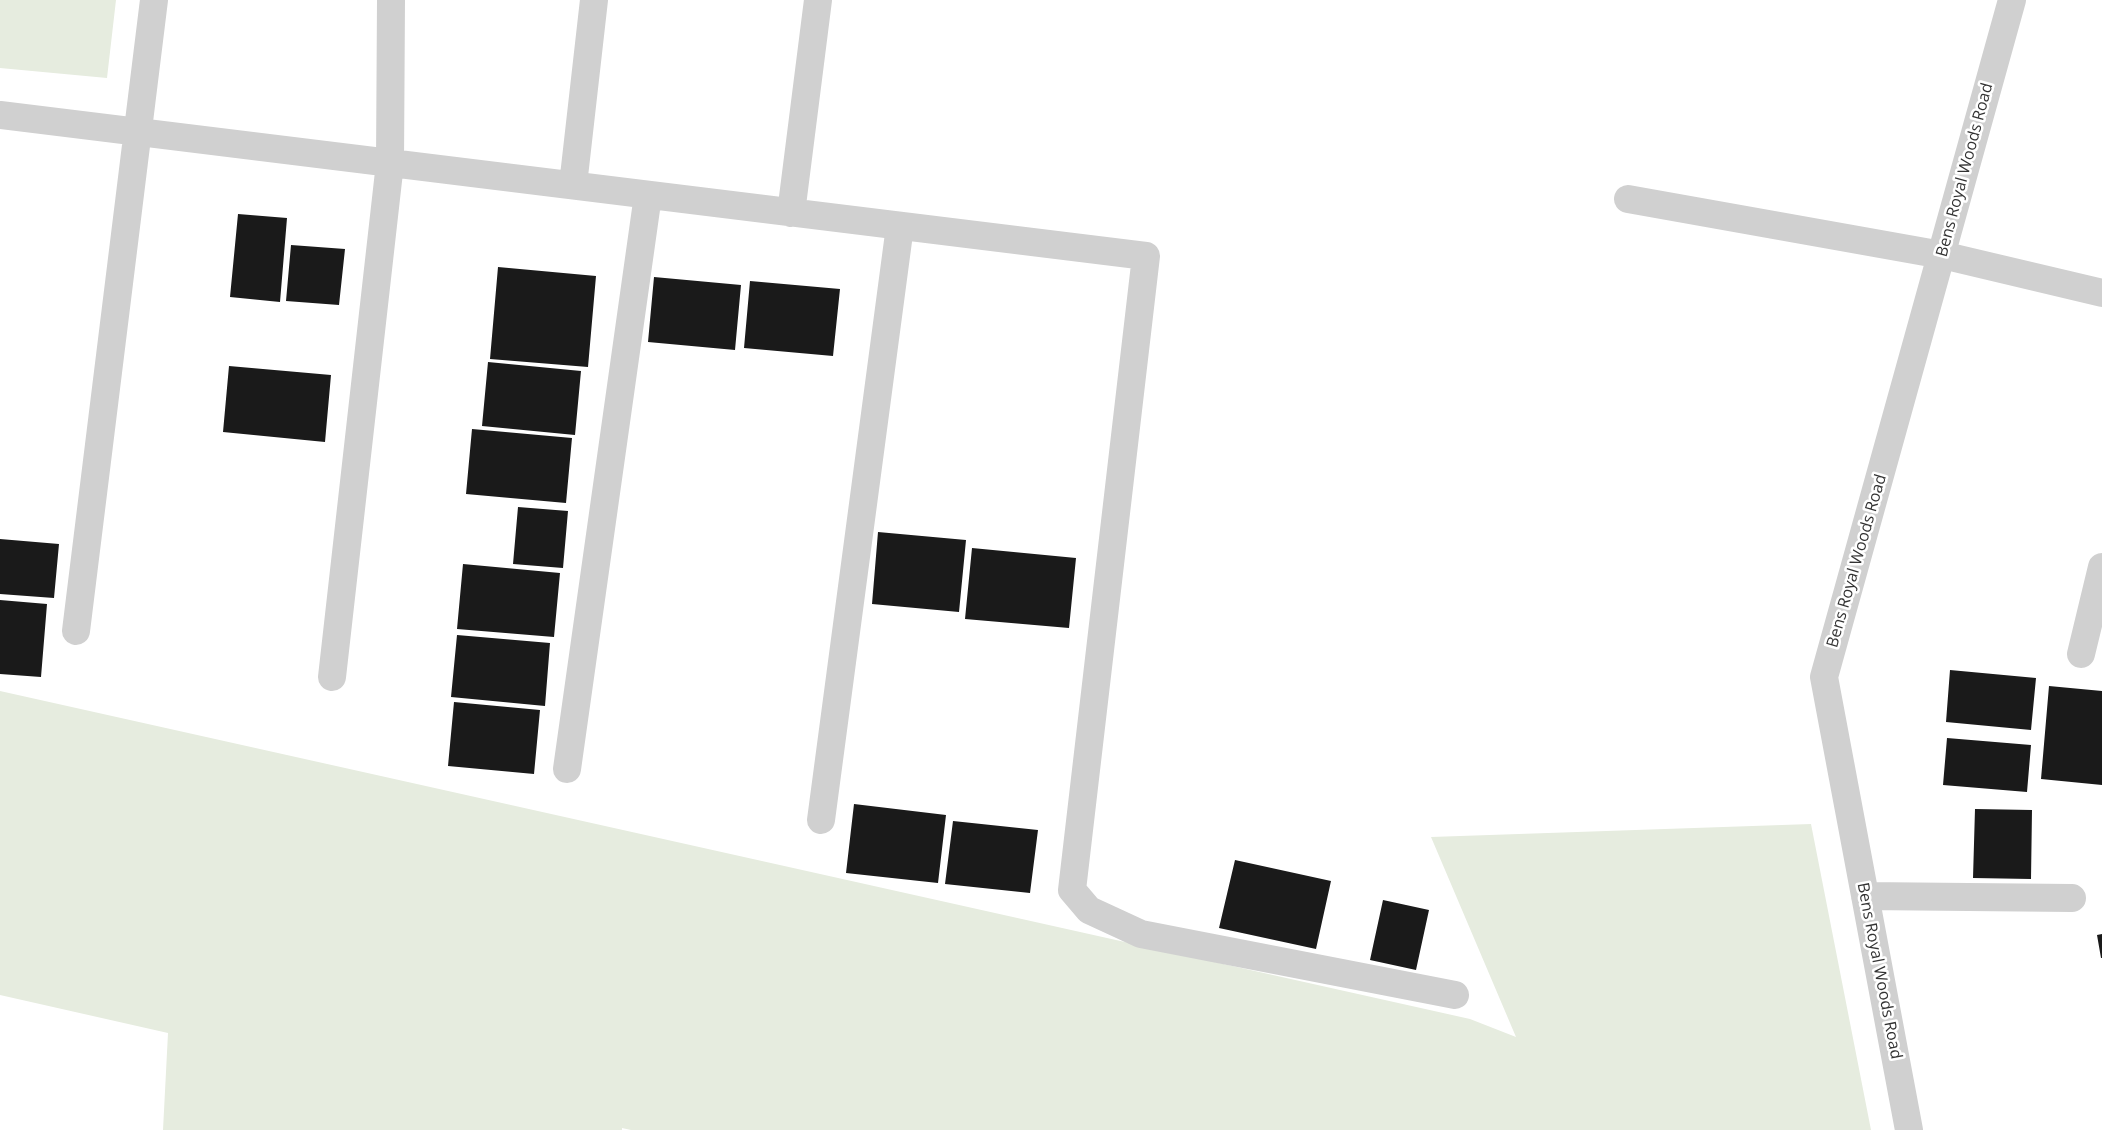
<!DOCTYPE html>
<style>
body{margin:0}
canvas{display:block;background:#fff}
</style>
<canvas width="2102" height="1130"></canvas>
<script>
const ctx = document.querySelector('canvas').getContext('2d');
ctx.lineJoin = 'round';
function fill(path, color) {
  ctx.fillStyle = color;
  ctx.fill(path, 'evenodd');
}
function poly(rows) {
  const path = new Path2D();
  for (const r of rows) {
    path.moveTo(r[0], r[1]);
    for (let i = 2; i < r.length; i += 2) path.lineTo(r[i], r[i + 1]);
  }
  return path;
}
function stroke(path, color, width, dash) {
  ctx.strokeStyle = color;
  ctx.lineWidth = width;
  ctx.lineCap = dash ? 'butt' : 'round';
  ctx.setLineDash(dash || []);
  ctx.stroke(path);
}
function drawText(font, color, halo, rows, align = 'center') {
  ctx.font = font + ' "Open Sans",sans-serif';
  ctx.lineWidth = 5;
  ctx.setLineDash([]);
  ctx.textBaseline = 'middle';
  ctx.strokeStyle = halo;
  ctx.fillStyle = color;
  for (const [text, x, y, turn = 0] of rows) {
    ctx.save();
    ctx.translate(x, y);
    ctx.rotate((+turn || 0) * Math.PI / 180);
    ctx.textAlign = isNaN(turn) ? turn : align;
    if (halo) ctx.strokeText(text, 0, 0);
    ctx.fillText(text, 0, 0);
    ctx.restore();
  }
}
const green = poly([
 [0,0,116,0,107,78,0,68],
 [0,691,1470,1019,1516,1037,1431,837,1811,824,1871,1130,631,1130,622,1128,622,1130,163,1130,168,1033,0,995]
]);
const building = poly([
 [238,214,287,218,280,302,230,297],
 [291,245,345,249,339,305,286,301],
 [498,267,596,276,588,367,490,359],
 [654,277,741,285,735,350,648,342],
 [750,281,840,289,833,356,744,348],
 [488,362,581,371,575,435,482,426],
 [229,366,331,375,325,442,223,432],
 [472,429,572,438,566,503,466,494],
 [518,507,568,511,563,568,513,564],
 [878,532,966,540,959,612,872,604],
 [0,539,59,544,54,598,0,594],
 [972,548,1076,558,1069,628,965,619],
 [463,564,560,573,554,637,457,629],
 [0,600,47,604,41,677,0,674],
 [457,635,550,643,545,706,451,697],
 [1950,670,2036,678,2031,730,1946,722],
 [2049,686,2102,691,2102,785,2041,779],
 [454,702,540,710,534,774,448,766],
 [1947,738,2031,745,2027,792,1943,785],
 [854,804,946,815,938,883,846,873],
 [1975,809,2032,810,2031,879,1973,878],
 [953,821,1038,830,1030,893,945,884],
 [1235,860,1331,881,1316,949,1219,928],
 [1383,900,1429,910,1416,970,1370,960],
 [2102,934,2102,958,2101,958,2097,935]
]);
const minor = poly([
 [0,115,1146,256,1072,890,1089,910,1141,934,1455,995],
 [573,185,594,0],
 [1628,199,1942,255,2102,293],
 [791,213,818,0],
 [76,631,154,0],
 [2081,654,2102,567],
 [332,677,390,163,391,0],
 [567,769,648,195],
 [821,820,900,226],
 [1865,896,2072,898],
 [1909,1130,1824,677,2012,0]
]);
const streetNames = [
 ["Bens Royal Woods Road",1965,170,-75],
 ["Bens Royal Woods Road",1857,561,-74],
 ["Bens Royal Woods Road",1879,971,79]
];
fill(green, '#e6ecdf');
fill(building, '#1a1a1a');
stroke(minor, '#d0d0d0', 28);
drawText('16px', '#333', '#fff', streetNames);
</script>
